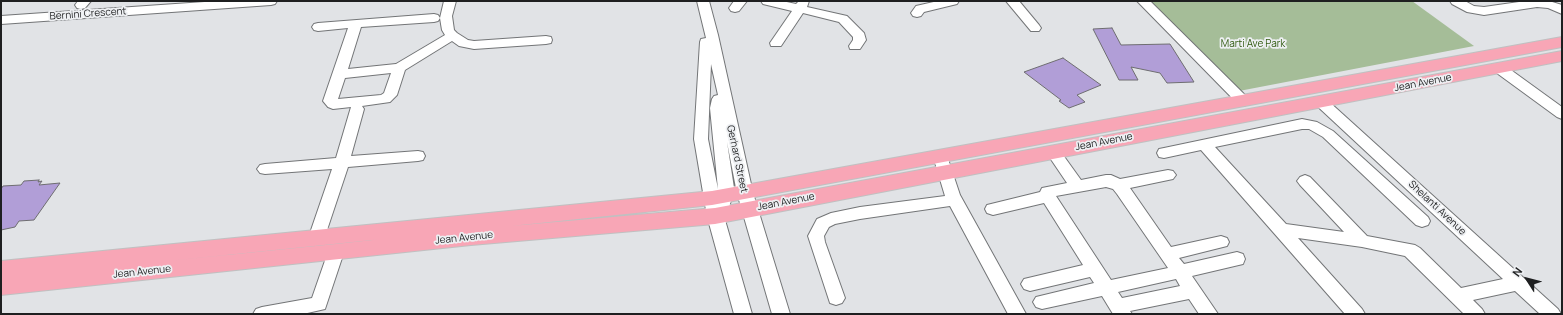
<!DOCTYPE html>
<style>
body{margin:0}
#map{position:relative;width:1563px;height:315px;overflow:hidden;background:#e1e3e6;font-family:Manrope,sans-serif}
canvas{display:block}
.frame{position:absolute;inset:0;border:2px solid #1e1f20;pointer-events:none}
.north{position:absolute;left:1507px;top:259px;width:40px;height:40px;-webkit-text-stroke:3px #eef0f3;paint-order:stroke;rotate:306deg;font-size:11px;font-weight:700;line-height:16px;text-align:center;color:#1e1f20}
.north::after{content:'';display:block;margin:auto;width:14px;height:18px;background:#1e1f20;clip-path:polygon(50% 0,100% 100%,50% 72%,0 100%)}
</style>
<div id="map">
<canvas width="1563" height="315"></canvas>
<div class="frame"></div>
<div class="north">N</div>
</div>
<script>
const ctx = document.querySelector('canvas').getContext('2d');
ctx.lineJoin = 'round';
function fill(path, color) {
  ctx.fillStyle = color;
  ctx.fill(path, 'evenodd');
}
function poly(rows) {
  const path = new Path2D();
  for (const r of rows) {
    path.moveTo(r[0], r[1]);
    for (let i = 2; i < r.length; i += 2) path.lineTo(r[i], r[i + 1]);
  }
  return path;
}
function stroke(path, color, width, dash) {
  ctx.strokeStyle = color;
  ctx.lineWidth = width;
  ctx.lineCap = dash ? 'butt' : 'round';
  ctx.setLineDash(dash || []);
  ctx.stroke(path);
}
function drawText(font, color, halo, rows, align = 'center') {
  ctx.font = font + ' Manrope,sans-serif';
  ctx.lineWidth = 3.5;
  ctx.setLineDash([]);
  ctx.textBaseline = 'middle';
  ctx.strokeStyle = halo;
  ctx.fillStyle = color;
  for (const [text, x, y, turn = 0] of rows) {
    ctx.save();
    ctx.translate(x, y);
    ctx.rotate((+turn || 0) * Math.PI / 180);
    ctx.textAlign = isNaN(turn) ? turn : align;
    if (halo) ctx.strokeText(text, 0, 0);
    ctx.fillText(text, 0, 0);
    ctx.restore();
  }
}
const green = poly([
 [1147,1,1412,1,1474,46,1239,91]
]);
const building = poly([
 [1112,28,1121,45,1170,44,1194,82,1167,83,1160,73,1131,67,1138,80,1119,80,1093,29,1112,28],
 [1063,58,1101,85,1077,95,1085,102,1069,108,1059,101,1061,100,1024,72,1063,58],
 [39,180,38,182,42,181,39,185,60,183,34,220,19,221,15,227,1,230,1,189,3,186,21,185,24,181,39,180]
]);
const minor = poly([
 [78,1,91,1,85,8,81,9,77,8,75,5,78,1],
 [219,1,277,1,275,4,271,5,1,24,1,16,219,1],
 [444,1,456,1,452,16,454,30,457,33,468,40,474,41,546,36,551,37,552,40,551,43,546,44,474,49,459,46,452,41,405,70,397,95,390,102,362,106,364,109,351,156,418,151,423,152,425,156,423,160,418,161,348,167,325,236,323,240,317,242,311,240,309,236,332,169,265,174,260,173,257,169,260,165,265,164,336,158,351,107,333,109,328,107,323,101,348,28,318,31,314,30,312,27,314,24,318,23,434,14,438,15,440,18,444,1],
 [440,18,442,30,445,35,396,64,348,69,361,27,434,22,438,21,440,18],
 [391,73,384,93,381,95,338,99,345,78,391,73],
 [697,1,709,1,718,35,753,193,790,314,772,314,737,193,727,142,734,188,729,208,727,212,723,213,752,314,734,314,707,216,694,139,700,42,701,39,706,38,697,1],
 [711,64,718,95,714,96,712,99,710,108,718,189,708,139,711,64],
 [734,1,747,1,739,11,735,12,731,11,729,8,734,1],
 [761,1,782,1,796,4,799,1,809,1,807,7,847,16,864,33,866,40,860,49,850,49,849,46,853,40,853,37,839,22,803,13,781,46,771,46,770,43,792,11,763,4,761,1],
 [938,1,959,1,957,4,924,12,921,16,917,17,913,16,911,13,916,6,938,1],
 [1006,1,1019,1,1039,25,1041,28,1039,31,1031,31,1006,1],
 [1137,1,1150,1,1248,98,1250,101,1248,104,1243,106,1238,104,1137,1],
 [1450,1,1465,1,1474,6,1484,7,1526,1,1549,1,1562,5,1562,14,1548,8,1537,7,1484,15,1467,12,1452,4,1450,1],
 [1499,64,1504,65,1562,107,1562,119,1557,117,1494,71,1492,68,1494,65,1499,64],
 [1321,97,1326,99,1558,309,1561,314,1540,314,1515,291,1473,300,1482,309,1485,314,1464,314,1405,256,1362,247,1298,238,1362,309,1365,314,1345,314,1201,150,1164,158,1159,157,1157,153,1159,149,1164,148,1302,119,1317,122,1333,131,1428,217,1430,221,1428,225,1422,227,1416,225,1323,137,1309,129,1302,129,1215,147,1286,224,1344,232,1300,185,1297,181,1300,177,1305,175,1310,177,1367,236,1415,245,1420,248,1461,288,1503,279,1316,105,1314,102,1316,99,1321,97],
 [1053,147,1058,148,1081,180,1106,175,1111,175,1120,179,1168,170,1173,171,1176,175,1173,179,1130,188,1171,247,1221,236,1227,238,1229,242,1227,246,1179,258,1184,264,1237,252,1243,254,1245,259,1243,264,1192,276,1218,314,1199,314,1189,299,1130,311,1132,314,1113,314,1102,296,1042,309,1036,307,1033,302,1036,297,1094,283,1090,277,1030,291,1024,289,1021,284,1024,279,1083,265,1044,203,993,215,987,213,985,209,987,205,1040,192,1042,188,1067,183,1046,152,1048,148,1053,147],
 [1106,187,1113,189,1117,194,1168,268,1111,280,1056,196,1106,187],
 [1176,279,1180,286,1122,298,1118,292,1176,279],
 [940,151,945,152,947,156,960,195,1026,314,1008,314,950,206,860,219,835,224,829,227,824,236,825,242,845,298,842,303,836,305,830,303,808,236,817,219,831,213,860,207,945,196,933,156,935,152,940,151],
 [336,246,342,247,344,252,325,309,303,314,253,314,256,309,262,307,312,298,328,252,330,247,336,246]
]);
const major = poly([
 [1562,37,1562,47,712,205,511,226,715,208,1562,51,1562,61,715,224,471,245,1,295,1,261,712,191,1562,37],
 [382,239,336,244,158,262,382,239]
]);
const streetNames = [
 ["Bernini Crescent",88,14,-4],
 ["Jean Avenue",1423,83,-11],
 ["Jean Avenue",1104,142,-11],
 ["Gerhard Street",737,159,78],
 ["Jean Avenue",786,202,-11],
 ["Shelanti Avenue",1437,208,43],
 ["Jean Avenue",464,238,-6],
 ["Jean Avenue",142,272,-6]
];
const parkNames = [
 ["Marti Ave Park",1253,44]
];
fill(green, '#a5bd98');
fill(building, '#b19ed7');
stroke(building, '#6e6d70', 1);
stroke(minor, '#737577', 2);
stroke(major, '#c0c0c1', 2);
fill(minor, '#fff');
fill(major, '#f8a6b6');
drawText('10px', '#1e1f20', '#eef0f3', streetNames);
drawText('10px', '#305a0f', '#eef0f3', parkNames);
</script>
